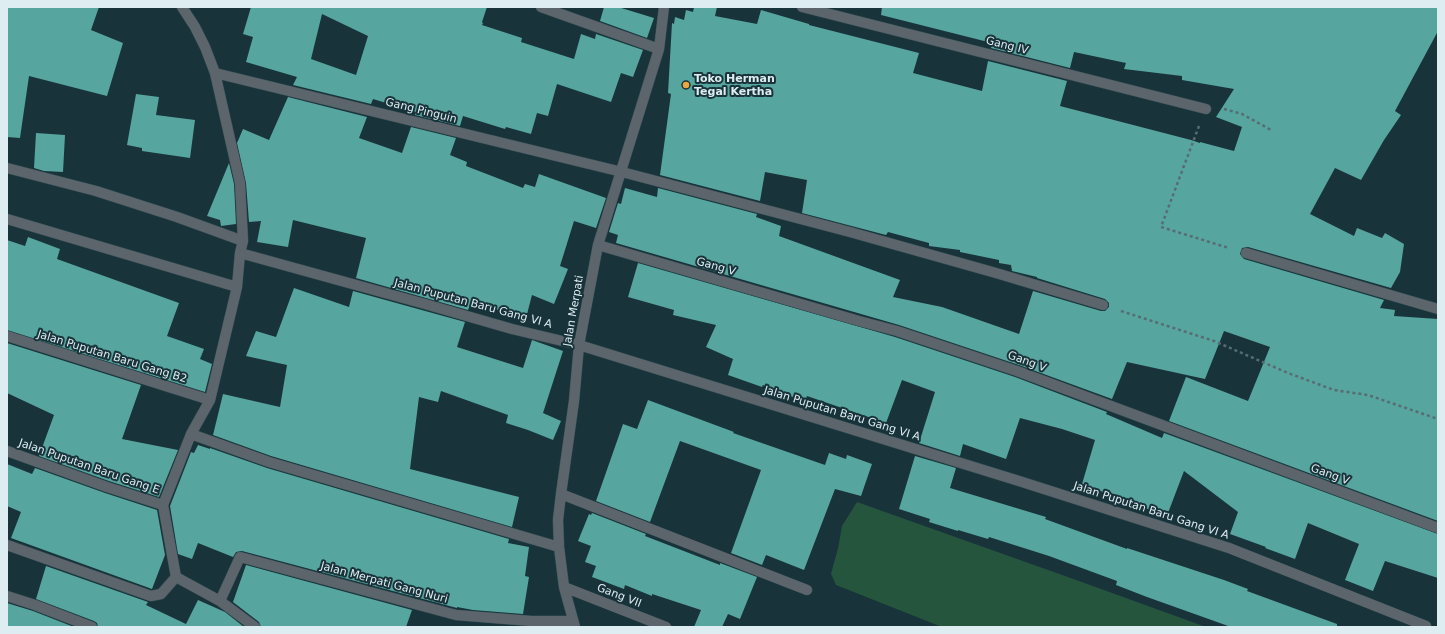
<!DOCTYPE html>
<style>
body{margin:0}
#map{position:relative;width:1445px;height:634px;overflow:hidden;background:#18333a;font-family:"DejaVu Sans",sans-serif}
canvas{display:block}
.frame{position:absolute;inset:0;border:8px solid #deedf2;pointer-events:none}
</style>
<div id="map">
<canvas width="1445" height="634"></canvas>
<div class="frame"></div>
</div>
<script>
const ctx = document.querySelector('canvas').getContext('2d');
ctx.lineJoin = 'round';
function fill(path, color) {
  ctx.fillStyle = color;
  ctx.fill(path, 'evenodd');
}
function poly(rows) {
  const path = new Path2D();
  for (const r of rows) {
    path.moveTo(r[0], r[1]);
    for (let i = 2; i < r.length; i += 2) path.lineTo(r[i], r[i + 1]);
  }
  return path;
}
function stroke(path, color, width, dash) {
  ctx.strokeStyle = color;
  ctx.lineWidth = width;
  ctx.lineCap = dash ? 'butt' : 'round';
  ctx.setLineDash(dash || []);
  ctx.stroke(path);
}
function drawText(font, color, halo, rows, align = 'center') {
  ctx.font = font + ' "DejaVu Sans",sans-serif';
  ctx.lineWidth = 4;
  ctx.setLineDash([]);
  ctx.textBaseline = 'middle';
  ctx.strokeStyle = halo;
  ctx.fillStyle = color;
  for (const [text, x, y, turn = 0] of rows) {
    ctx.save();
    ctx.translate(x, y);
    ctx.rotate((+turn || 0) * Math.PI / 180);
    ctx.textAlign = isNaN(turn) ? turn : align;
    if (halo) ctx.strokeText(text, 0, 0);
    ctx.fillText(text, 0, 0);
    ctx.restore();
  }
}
const green = poly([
 [857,502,1079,581,1206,627,942,627,836,585,831,574,838,548,842,526]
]);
const building = poly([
 [7,7,99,7,91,30,123,43,107,96,29,76,20,138,7,137],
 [251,7,487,7,482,22,483,23,482,25,522,38,521,42,574,59,581,34,595,39,596,34,643,50,633,77,621,73,611,102,557,84,548,116,537,113,531,134,506,127,505,129,463,116,460,126,415,115,416,112,373,99,371,104,293,85,297,77,246,62,253,37,243,34],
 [322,14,368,36,356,75,311,59],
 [604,7,618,7,654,18,647,38,600,21],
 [694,7,717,7,715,16,757,24,761,10,809,24,809,25,919,53,913,73,982,91,988,61,1067,81,1060,106,1191,140,1200,143,1200,142,1234,151,1242,127,1216,117,1234,89,1182,80,1182,76,1124,69,1126,63,1074,52,1070,68,991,48,992,43,881,15,882,7,1438,7,1438,31,1395,111,1401,115,1384,140,1361,180,1335,168,1310,214,1354,236,1357,228,1382,238,1385,233,1404,244,1400,272,1391,288,1248,247,1242,248,1240,254,1244,259,1384,300,1380,308,1395,310,1394,316,1438,319,1438,521,1169,421,1186,377,1248,401,1270,347,1224,331,1205,379,1127,362,1112,399,1019,365,899,325,616,243,618,235,609,232,618,203,621,204,625,188,657,197,658,188,757,214,756,217,781,226,779,236,900,280,893,297,942,307,1019,334,1033,291,1101,311,1105,311,1109,307,1109,303,1105,299,1037,278,1037,277,1012,271,1011,265,999,263,999,260,960,252,960,250,929,246,929,243,888,232,886,235,802,213,807,180,765,172,760,201,660,175,671,94,668,93,672,23,674,24,675,17,684,20,686,10,693,12],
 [136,94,159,97,156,115,195,120,190,158,142,151,142,148,127,145],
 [288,97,367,117,359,138,402,153,411,127,456,138,450,155,467,162,466,166,523,188,525,184,535,187,539,174,606,198,596,228,574,221,560,266,568,269,554,304,532,295,526,318,471,302,468,310,356,278,366,238,293,220,288,247,257,242,261,221,249,222,246,183,237,143,243,129,269,140],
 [36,133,65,135,63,172,44,171,34,168],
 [229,163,234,184,236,224,221,226,220,220,207,216],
 [28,237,60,249,57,259,179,303,167,336,204,349,200,359,212,364,205,392,7,330,7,240,25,246],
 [638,263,895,337,1015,377,1107,412,1106,414,1162,438,1164,433,1438,534,1438,578,1385,561,1373,591,1345,580,1359,544,1308,523,1295,559,1265,548,1266,547,1230,534,1238,512,1184,471,1168,513,1154,508,1153,511,1082,484,1095,440,1062,429,1020,418,1006,459,963,444,960,456,919,443,935,392,902,380,886,423,807,396,805,402,763,385,762,387,728,375,733,359,706,347,716,325,673,315,674,310,628,297],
 [294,288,349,307,353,291,465,322,457,347,523,368,532,340,563,351,543,413,561,421,553,440,528,430,506,423,508,415,441,391,438,402,419,397,410,469,519,497,512,527,271,456,213,435,223,394,280,407,287,365,246,356,256,331,276,337],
 [7,343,141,385,122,439,178,450,159,497,109,481,39,456,54,415,7,393],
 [648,400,734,432,733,433,825,465,829,453,846,459,847,455,872,464,861,496,835,489,804,570,766,555,762,565,731,553,761,470,680,441,650,522,596,501,623,424,637,429],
 [198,445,210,449,210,448,267,468,509,539,508,543,529,547,525,576,529,577,523,614,473,610,457,607,457,608,242,551,236,552,233,557,198,543,192,559,178,554,170,506,191,452,194,453],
 [915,456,956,468,950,488,1046,517,1045,519,1127,549,1127,548,1224,580,1248,589,1247,591,1337,624,1337,627,1231,627,1147,597,1116,585,1117,581,1049,556,989,537,988,539,958,530,958,531,929,522,930,519,899,509],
 [7,464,32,474,35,468,105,493,157,510,165,555,152,589,11,538,21,512,7,506],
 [592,513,646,534,645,536,720,565,720,563,757,577,740,619,728,614,722,627,694,627,701,610,652,594,652,596,625,585,624,589,592,577,596,566,585,562,591,546,578,541,589,514,591,515],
 [246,565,412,610,406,627,261,627,259,622,233,602],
 [46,566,148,602,146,605,186,624,198,600,225,612,244,627,98,627,97,623,94,621,36,599],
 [7,603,33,611,74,627,7,627]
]);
const path = poly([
 [1224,109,1242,114,1273,131],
 [1199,126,1161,227,1229,248],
 [1121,311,1214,341,1288,373,1334,390,1368,395,1438,419]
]);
const minor = poly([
 [182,7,195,27,205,47,215,73,240,183,243,241,240,253,237,287,210,400,191,434,163,505,176,577,220,601,255,627],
 [541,7,659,49],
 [802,7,1206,109],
 [215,73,622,172,850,232,996,273,1103,305],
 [7,168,96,191,177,217,243,241],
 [7,219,237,287],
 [598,245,859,321,897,331,1017,371,1438,528],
 [240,253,425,304,512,329,579,345,1019,481,1229,548,1426,626],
 [1246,253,1438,309],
 [7,336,210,400],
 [191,434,269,462,559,547],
 [7,451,107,487,163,505],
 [561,494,807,590],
 [7,545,151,596,161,594,176,577],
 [564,587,666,627],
 [7,596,35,605,92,627],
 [220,601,240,557,456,615,531,621,573,621],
 [575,627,564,587,559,547,558,520,561,494,574,401,579,345,598,245,659,49,664,7]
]);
const markers = [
 [686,85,4,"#f0a63f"]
];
const streetNames = [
 ["Gang IV",1007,46,14],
 ["Gang Pinguin",421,111,14],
 ["Gang V",716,267,16],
 ["Jalan Puputan Baru Gang VI A",473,304,15],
 ["Jalan Merpati",574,311,-80],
 ["Jalan Puputan Baru Gang B2",112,357,17],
 ["Gang V",1027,362,20],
 ["Jalan Puputan Baru Gang VI A",842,414,17],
 ["Jalan Puputan Baru Gang E",89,467,19],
 ["Gang V",1330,475,20],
 ["Jalan Puputan Baru Gang VI A",1151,511,18],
 ["Jalan Merpati Gang Nuri",384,583,15],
 ["Gang VII",619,596,21]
];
const poiNames = [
 ["Toko Herman",694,79],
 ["Tegal Kertha",694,92]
];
fill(green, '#26553d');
fill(building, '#57a59f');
stroke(minor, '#385157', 11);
stroke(path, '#566d73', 2.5, [3, 3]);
stroke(minor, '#5d656c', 10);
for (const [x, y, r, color] of markers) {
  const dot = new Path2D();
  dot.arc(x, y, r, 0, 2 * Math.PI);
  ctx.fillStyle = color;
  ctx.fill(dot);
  stroke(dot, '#18333a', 1.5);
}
drawText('11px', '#deedf2', '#18333a', streetNames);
drawText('bold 11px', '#deedf2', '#18333a', poiNames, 'left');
</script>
